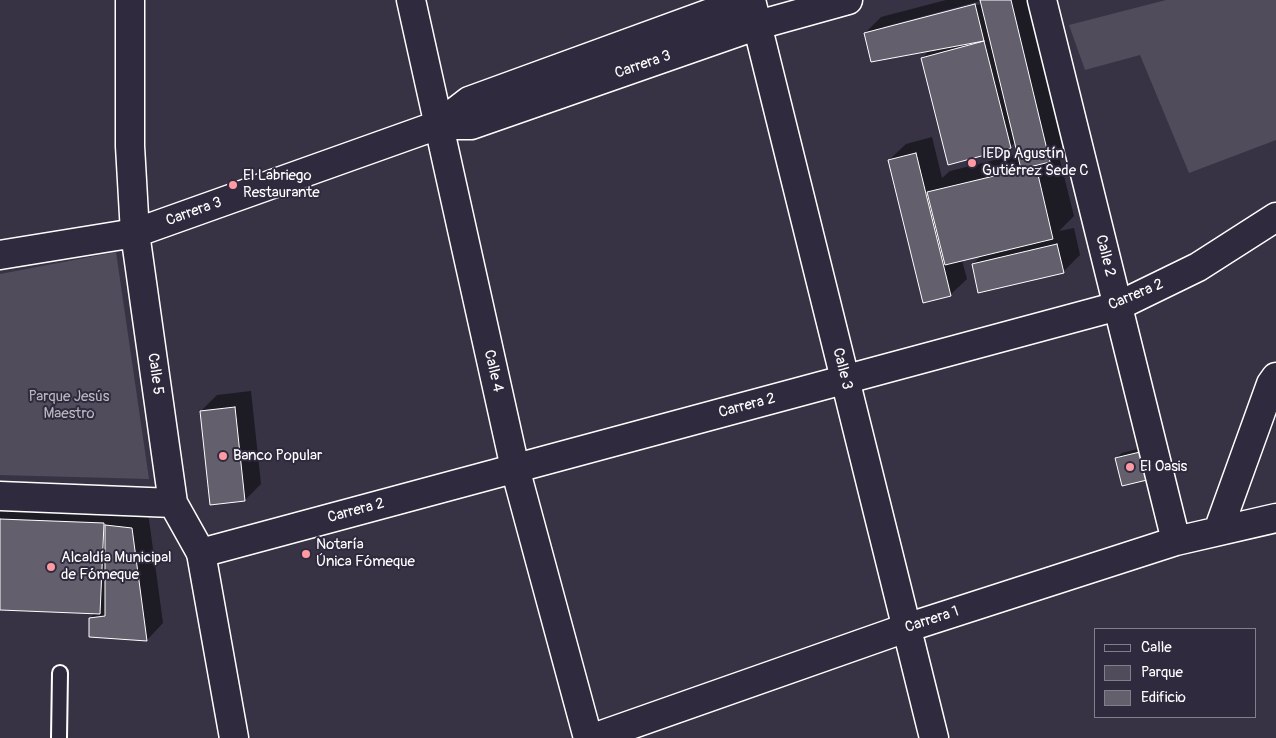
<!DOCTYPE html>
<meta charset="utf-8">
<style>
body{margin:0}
#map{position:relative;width:1276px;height:738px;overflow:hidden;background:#373345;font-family:Pangolin,sans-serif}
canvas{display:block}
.legend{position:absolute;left:1094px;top:628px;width:162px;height:90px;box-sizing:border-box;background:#2f2a3d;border:1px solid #827f8b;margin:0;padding:6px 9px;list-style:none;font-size:15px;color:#fff}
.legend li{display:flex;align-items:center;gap:10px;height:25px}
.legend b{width:25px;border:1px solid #827f8b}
</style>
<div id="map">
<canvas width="1276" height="738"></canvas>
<ul class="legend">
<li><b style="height:6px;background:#2f2a3d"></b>Calle</li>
<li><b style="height:14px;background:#514c5c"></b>Parque</li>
<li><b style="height:14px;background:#635f6d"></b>Edificio</li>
</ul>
</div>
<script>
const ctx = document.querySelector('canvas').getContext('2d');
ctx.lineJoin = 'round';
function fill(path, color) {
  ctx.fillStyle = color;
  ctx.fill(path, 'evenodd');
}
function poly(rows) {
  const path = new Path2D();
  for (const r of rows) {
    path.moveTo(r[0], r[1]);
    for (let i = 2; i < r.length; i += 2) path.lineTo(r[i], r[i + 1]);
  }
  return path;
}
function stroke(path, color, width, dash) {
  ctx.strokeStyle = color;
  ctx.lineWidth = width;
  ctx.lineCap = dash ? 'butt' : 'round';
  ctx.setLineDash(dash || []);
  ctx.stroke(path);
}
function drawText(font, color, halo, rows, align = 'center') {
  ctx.font = font + ' Pangolin,sans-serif';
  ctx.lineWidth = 4;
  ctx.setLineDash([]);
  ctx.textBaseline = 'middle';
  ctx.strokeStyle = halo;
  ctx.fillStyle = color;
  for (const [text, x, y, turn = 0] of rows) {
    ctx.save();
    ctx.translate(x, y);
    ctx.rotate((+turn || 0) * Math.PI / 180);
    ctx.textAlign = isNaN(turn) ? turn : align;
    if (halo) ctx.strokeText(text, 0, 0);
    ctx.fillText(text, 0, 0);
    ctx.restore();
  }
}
const green = poly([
 [1166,0,1276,0,1276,140,1189,173,1140,55,1085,70,1069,25],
 [116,252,149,479,0,475,0,274]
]);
const shadow = poly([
 [946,0,1031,0,1065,144,1058,152,1074,216,1059,231,1074,228,1080,255,1064,271,979,291,973,264,983,254,962,260,967,279,950,295,889,160,906,144,932,137,942,178,950,171,1019,154,1016,142,1010,147,922,58,930,50,865,33,881,17],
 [980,1,981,4,883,29,883,27],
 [251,391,261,484,245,500,201,411,217,395],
 [1145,447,1146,479,1116,458,1122,453],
 [21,499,148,512,163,623,147,640,90,618,96,612,0,609,0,504,7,504,7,513]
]);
const building = poly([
 [980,0,1011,0,1050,162,1021,169,980,0],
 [975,4,984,41,871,62,864,33,975,4],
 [984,41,1011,148,948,165,921,58,984,41],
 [916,153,951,296,923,303,888,160,916,153],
 [1036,166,1053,239,945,265,927,192,1036,166],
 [1057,244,1064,273,978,293,972,264,1057,244],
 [235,407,245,501,210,505,200,411,235,407],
 [1140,452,1147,480,1122,486,1115,458,1140,452],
 [0,519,104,523,100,614,0,610,0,519],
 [105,525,132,528,147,641,89,637,89,618,105,616,105,525]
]);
const service = poly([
 [59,738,60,673]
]);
const minor = poly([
 [130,0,130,146,135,233,438,125,469,101,746,0],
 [411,0,515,468,588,738],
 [751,0,934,738],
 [1042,0,1176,541],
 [438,125,471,125,758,25,848,0],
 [1218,531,1271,384,1276,377],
 [201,553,234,738],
 [593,738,906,628,1176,541,1276,518]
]);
const tertiary = poly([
 [0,255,135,233,173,503,201,553,1118,306,1198,267,1276,217],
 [0,496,173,503]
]);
const markers = [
 [972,163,5,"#ff9aa2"],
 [233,185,5,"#ff9aa2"],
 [223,456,5,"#ff9aa2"],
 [1130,467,5,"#ff9aa2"],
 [306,554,5,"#ff9aa2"],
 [51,567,5,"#ff9aa2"]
];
const streetNames = [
 ["Carrera 3",643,65,-19],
 ["Carrera 3",194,212,-20],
 ["Calle 2",1105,256,76],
 ["Carrera 2",1136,295,-23],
 ["Calle 3",842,369,76],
 ["Calle 4",493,371,77],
 ["Calle 5",155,374,82],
 ["Carrera 2",747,406,-15],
 ["Carrera 2",356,511,-15],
 ["Carrera 1",932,620,-18]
];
const poiNames = [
 ["IEDp Agustín",982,154],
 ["Gutiérrez Sede C",982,171],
 ["El Labriego",243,176],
 ["Restaurante",243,193],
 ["Banco Popular",233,456],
 ["El Oasis",1140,467],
 ["Notaría",316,545],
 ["Única Fómeque",316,562],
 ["Alcaldía Municipal",61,558],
 ["de Fómeque",61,575]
];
const parkNames = [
 ["Parque Jesús",69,397],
 ["Maestro",69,414]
];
fill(green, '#514c5c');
fill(shadow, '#0007');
fill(building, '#635f6d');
stroke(building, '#fff', 1);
stroke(service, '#fff', 18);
stroke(minor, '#fff', 31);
stroke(tertiary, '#fff', 31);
stroke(service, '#2f2a3d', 14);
stroke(minor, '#2f2a3d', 28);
stroke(tertiary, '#2f2a3d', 28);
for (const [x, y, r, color] of markers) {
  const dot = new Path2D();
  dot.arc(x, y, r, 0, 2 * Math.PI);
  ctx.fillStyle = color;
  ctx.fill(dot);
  stroke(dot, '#2f2a3d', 2);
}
drawText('15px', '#fff', '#2f2a3d', streetNames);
drawText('15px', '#fff', '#2f2a3d', poiNames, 'left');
drawText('15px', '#b9b7be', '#2f2a3d', parkNames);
</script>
